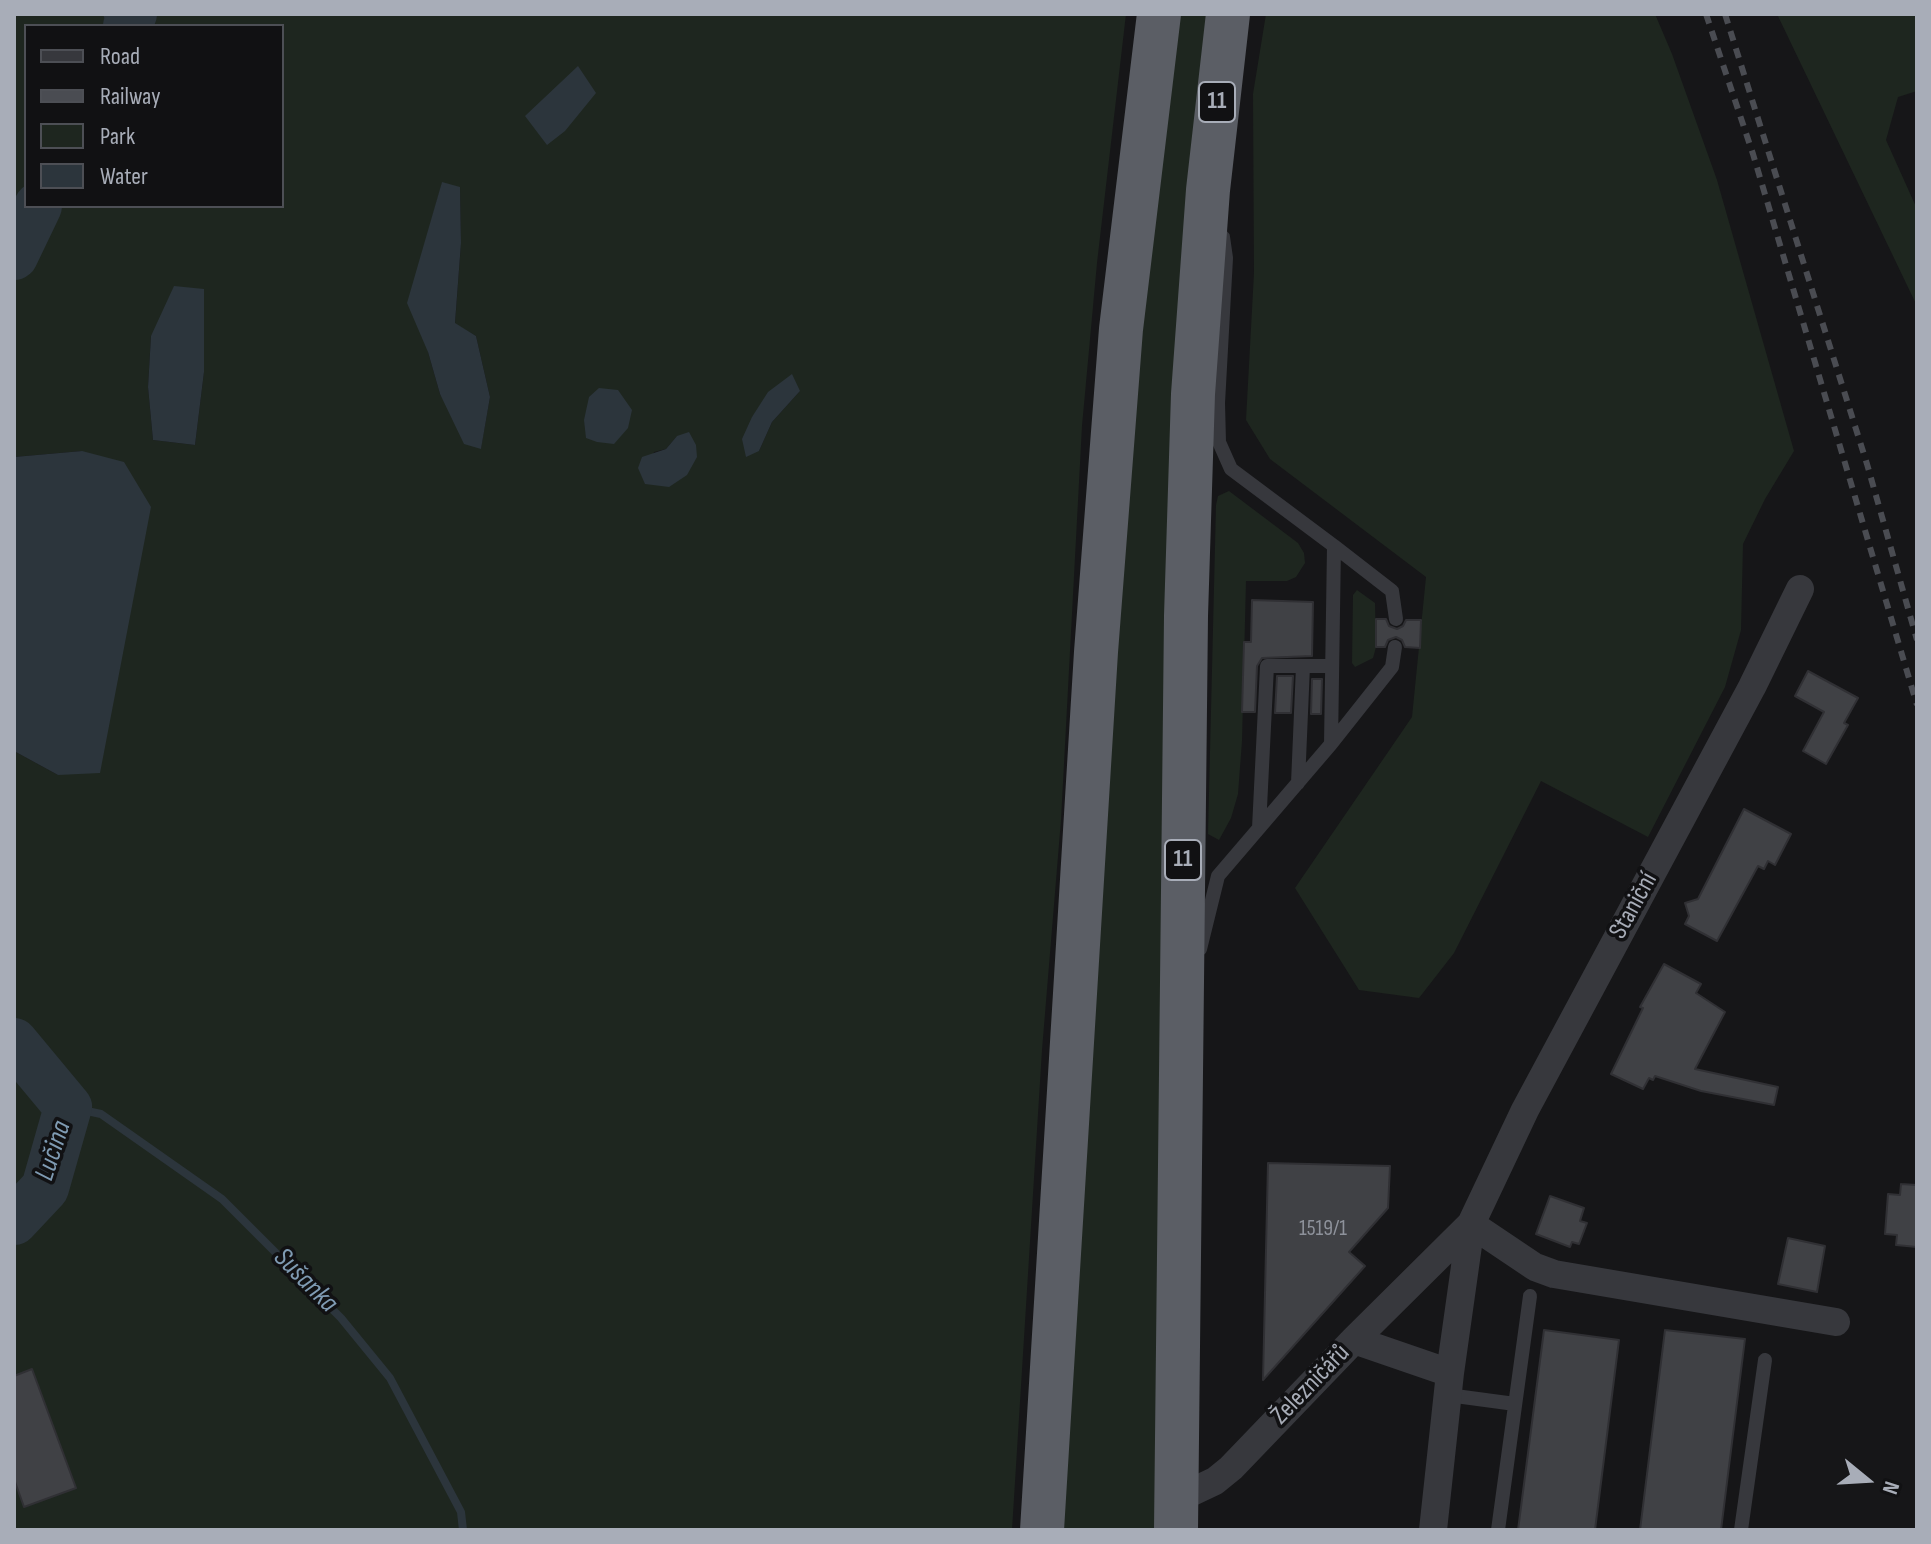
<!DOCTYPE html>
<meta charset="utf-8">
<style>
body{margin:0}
#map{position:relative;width:1931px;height:1544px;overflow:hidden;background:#161618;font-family:"Sofia Sans Condensed",sans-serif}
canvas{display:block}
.frame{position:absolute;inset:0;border:16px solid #a8adb8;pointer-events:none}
.legend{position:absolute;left:24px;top:24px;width:260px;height:184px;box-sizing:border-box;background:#111113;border:2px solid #4d4f55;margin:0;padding:10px 14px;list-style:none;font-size:24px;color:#a8adb8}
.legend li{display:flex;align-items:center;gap:16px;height:40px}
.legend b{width:40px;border:2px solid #4d4f55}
.north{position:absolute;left:1827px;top:1440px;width:80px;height:80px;-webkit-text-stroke:6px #111113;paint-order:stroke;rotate:108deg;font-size:22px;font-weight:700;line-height:32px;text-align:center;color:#a8adb8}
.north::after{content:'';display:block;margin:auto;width:28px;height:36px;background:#a8adb8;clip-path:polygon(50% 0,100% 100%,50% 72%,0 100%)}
</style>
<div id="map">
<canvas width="1931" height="1544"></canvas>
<div class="frame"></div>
<ul class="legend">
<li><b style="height:10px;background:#37383d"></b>Road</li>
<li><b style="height:10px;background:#4a4c52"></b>Railway</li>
<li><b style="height:22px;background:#1e261f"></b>Park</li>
<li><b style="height:22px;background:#2c353c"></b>Water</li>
</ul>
<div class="north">N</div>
</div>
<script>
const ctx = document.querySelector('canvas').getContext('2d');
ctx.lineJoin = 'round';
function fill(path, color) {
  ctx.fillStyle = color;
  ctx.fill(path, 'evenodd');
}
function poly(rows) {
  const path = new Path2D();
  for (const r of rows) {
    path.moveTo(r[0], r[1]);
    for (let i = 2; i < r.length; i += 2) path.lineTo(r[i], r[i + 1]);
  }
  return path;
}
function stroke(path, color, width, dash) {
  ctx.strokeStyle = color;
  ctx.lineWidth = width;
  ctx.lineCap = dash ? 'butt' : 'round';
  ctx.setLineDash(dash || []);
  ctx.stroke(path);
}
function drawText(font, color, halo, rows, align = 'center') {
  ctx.font = font + ' "Sofia Sans Condensed",sans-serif';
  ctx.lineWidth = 7;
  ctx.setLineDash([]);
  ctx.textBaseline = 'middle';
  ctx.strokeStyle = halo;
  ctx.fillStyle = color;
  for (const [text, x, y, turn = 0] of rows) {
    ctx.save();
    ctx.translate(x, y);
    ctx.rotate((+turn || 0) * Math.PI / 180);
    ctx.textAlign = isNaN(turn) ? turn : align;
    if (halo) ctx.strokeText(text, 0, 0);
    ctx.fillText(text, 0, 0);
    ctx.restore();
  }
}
const green = poly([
 [14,14,1126,14,1097,263,1082,426,1061,820,1042,1050,1012,1530,14,1530,14,751,58,775,82,451,14,457],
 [26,26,282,26,282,206,26,206],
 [442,183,460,188,461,243,455,324,476,336,490,397,481,448,451,412,440,394,428,352,427,237],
 [204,289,204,372,195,445,153,440,148,387,151,336],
 [800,391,772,422,759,451,752,417],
 [677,436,645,484,654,452,666,449],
 [1176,14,1212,14,1160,1530,1059,1530,1125,483],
 [1266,14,1655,14,1672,54,1717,180,1794,451,1765,499,1743,544,1741,630,1725,687,1648,837,1541,781,1454,953,1419,998,1359,990,1295,888,1412,717,1426,577,1270,459,1246,420,1254,273,1253,94],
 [1777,14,1917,14,1917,91,1898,97,1886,140,1917,209,1917,306],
 [1229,491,1298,543,1304,553,1305,563,1296,577,1287,581,1246,581,1242,741,1238,794,1231,818,1219,840,1208,834,1216,505,1218,496],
 [1357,590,1375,603,1376,647,1373,658,1355,667,1352,663,1353,595]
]);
const water = poly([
 [578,66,596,93,565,131,547,145,525,116],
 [442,182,460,187,461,243,455,323,476,336,490,397,481,449,464,444,440,394,428,352,407,303],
 [174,286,204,289,204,372,195,445,153,440,148,387,151,336],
 [792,374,800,391,772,422,759,451,746,457,742,439,752,417,768,392],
 [599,388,618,390,632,410,628,428,614,444,597,442,586,438,584,420,589,397],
 [689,432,696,445,697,457,687,475,669,487,645,484,638,468,642,457,666,449,677,436],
 [82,451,124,462,151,507,100,773,58,775,14,751,14,457],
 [18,1195,51,1210,14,1246,14,1218]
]);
const stream = poly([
 [107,14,113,26],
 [68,1107,101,1114,222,1199,341,1318,390,1378,461,1512,463,1530]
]);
const river = poly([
 [127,26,133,14],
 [14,256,38,206],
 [14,1042,68,1107,45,1188,14,1221]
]);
const building = poly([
 [1252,600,1313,602,1312,656,1262,658,1257,666,1255,712,1242,712,1244,642,1251,642,1252,600],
 [1376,619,1386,619,1389,626,1397,629,1403,626,1406,620,1421,620,1420,648,1405,647,1402,640,1396,637,1388,640,1385,647,1376,647,1376,619],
 [1808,671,1858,698,1844,723,1848,725,1826,764,1803,751,1824,712,1795,696,1808,671],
 [1277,676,1293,676,1291,713,1275,713,1277,676],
 [1312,679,1322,679,1321,714,1311,714,1312,679],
 [1744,809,1791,834,1775,865,1768,861,1764,869,1758,866,1717,941,1685,924,1689,916,1685,903,1698,899,1744,809],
 [1664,964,1701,984,1696,993,1725,1012,1695,1069,1778,1087,1774,1105,1701,1091,1655,1076,1653,1080,1649,1078,1643,1089,1611,1074,1643,1008,1640,1007,1664,964],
 [1268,1163,1390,1166,1388,1208,1349,1252,1365,1266,1263,1380,1268,1163],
 [1901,1184,1917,1185,1917,1247,1896,1245,1897,1235,1885,1234,1888,1194,1900,1195,1901,1184],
 [1550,1196,1584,1208,1580,1221,1587,1223,1579,1244,1572,1242,1570,1247,1536,1234,1550,1196],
 [1788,1238,1825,1246,1817,1292,1778,1284,1788,1238],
 [1544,1330,1619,1340,1595,1530,1518,1530,1544,1330],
 [1665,1330,1745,1339,1721,1530,1640,1530,1665,1330],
 [32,1369,76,1488,24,1507,14,1479,14,1376,32,1369]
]);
const service = poly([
 [1334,546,1392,591,1396,619],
 [1331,744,1392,667,1395,647],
 [1298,783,1303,666],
 [1259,828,1267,666,1332,666],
 [1200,949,1218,876,1331,744,1334,546,1231,469,1219,442,1218,403,1226,258,1223,237],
 [1448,1395,1515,1404],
 [1498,1530,1530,1296],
 [1741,1530,1765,1360]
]);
const minor = poly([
 [1354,1340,1471,1224,1525,1110,1752,687,1800,589],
 [1450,1373,1471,1224,1535,1267,1554,1274,1836,1322],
 [1177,1499,1215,1481,1231,1468,1354,1340,1450,1373,1433,1530]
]);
const trunk = poly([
 [1042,1530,1096,652,1121,329,1159,14],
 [1176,1530,1186,616,1193,394,1208,190,1228,14]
]);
const rail = poly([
 [1706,14,1753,154,1917,705],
 [1725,14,1867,464,1917,640]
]);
const numberNames = [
 ["1519/1",1323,1229]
];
const shields = [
 [1217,102,36],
 [1183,860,36]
];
const shieldNames = [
 ["11",1217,102],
 ["11",1183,860]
];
const streetNames = [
 ["Staniční",1634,906,-61],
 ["Železničářů",1311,1385,-46]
];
const waterNames = [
 ["Lučina",54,1151,-72],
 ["Sušanka",305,1281,45]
];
fill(green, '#1e261f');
fill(water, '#2c353c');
stroke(stream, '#2c353c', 8);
stroke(river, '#2c353c', 48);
fill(building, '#404145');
stroke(building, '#303034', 2);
stroke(service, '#37383d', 14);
stroke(minor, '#37383d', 28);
stroke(trunk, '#5b5e65', 44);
stroke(rail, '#4a4c52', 6, [10, 8]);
drawText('22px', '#8e929b', null, numberNames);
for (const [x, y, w] of shields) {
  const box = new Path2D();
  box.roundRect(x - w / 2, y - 20, w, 40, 6);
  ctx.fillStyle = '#111113';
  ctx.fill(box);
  stroke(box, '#a8adb8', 2);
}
drawText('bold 24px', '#a8adb8', null, shieldNames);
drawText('26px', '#a8adb8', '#111113', streetNames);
drawText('italic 28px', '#7f9bb3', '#111113', waterNames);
</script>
